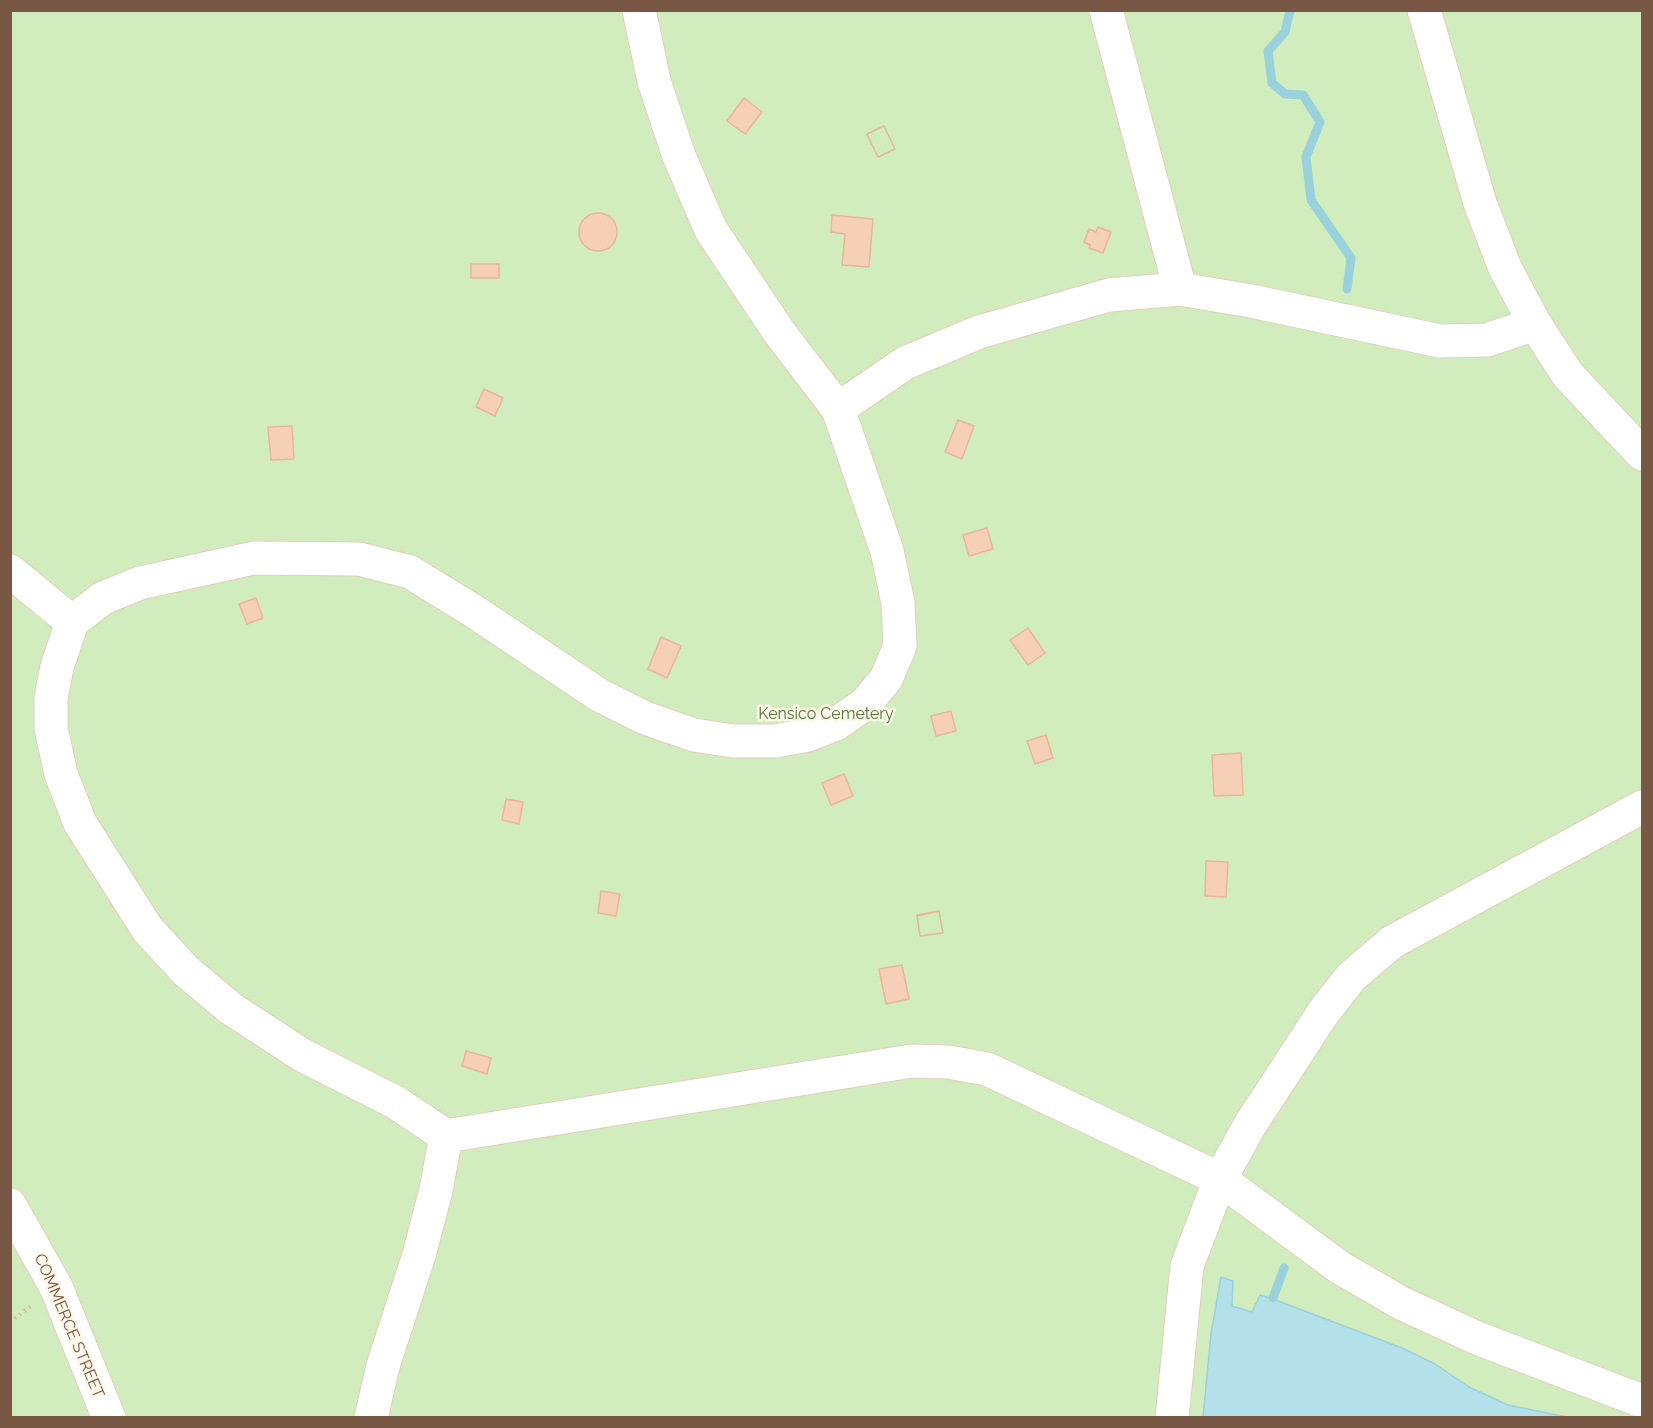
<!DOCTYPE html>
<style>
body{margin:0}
#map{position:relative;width:1653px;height:1428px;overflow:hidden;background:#fef3e1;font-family:Raleway,sans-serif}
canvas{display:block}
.frame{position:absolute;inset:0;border:12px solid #785845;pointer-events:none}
</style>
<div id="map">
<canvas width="1653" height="1428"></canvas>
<div class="frame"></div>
</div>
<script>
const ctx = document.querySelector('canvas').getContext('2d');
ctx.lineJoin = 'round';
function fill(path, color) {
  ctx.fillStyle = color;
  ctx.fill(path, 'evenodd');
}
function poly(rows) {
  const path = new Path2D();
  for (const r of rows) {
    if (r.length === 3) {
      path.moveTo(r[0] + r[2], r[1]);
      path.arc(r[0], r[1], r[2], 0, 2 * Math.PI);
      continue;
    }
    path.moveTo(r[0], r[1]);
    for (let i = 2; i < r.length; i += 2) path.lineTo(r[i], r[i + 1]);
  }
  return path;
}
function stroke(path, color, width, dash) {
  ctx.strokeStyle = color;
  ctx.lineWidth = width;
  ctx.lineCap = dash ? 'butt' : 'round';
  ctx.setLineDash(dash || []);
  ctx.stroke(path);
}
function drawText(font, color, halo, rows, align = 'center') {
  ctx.font = font + ' Raleway,sans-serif';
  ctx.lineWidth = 5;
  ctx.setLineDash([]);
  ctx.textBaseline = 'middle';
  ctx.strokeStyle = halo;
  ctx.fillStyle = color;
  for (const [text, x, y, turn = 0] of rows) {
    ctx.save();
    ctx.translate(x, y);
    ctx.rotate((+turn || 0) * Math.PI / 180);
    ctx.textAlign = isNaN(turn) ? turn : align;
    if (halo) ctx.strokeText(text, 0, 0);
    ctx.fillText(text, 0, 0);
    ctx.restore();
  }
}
const green = poly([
 [11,11,1642,11,1642,1417,11,1417]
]);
const water = poly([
 [1221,1277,1233,1281,1232,1306,1252,1312,1260,1295,1273,1299,1402,1348,1435,1364,1469,1387,1508,1405,1567,1417,1203,1417,1211,1334,1221,1277]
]);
const stream = poly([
 [1290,10,1285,32,1268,51,1272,83,1285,94,1303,95,1320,122,1306,157,1311,200,1351,258,1347,289],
 [1273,1298,1284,1268]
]);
const building = poly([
 [744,98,762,112,745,134,727,121,744,98],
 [884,126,895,149,878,157,867,134,884,126],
 [884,126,895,149,878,157,867,134,884,126],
 [598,232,19],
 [832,215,873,219,869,267,842,265,845,234,831,232,832,215],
 [1098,227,1111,232,1103,253,1089,248,1090,245,1084,242,1089,229,1096,232,1098,227],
 [471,264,499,264,499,278,471,278,471,264],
 [484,389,503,398,495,416,476,407,484,389],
 [958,420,974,426,962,459,945,452,958,420],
 [292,426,294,459,271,460,268,427,292,426],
 [987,528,993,549,969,556,963,535,987,528],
 [256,598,263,618,247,624,239,604,256,598],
 [1028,628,1045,653,1028,665,1010,640,1028,628],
 [661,637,681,646,667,678,648,669,661,637],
 [951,711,956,731,936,736,931,716,951,711],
 [1046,735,1053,758,1035,764,1027,741,1046,735],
 [1241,753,1243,795,1214,796,1212,755,1241,753],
 [844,774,853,796,831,805,822,783,844,774],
 [506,799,523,802,519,824,502,820,506,799],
 [1206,861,1228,862,1226,897,1205,896,1206,861],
 [601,891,620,894,616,916,598,913,601,891],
 [939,911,943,933,920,936,917,915,939,911],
 [939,911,943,933,920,936,917,916,939,911],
 [902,965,909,999,886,1004,879,969,902,965],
 [466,1051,491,1058,487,1074,462,1066,466,1051]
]);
const path = poly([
 [10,1322,31,1306]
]);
const minor = poly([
 [639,10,654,81,679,156,711,230,779,332,838,409,905,363,979,332,1109,295,1180,289,1251,301,1440,341,1487,340,1535,324],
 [1106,10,1180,289],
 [1424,10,1480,203,1505,268,1535,324,1568,375,1642,454],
 [10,571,72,622],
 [446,1136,395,1102,302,1055,230,1008,186,971,148,930,80,823,61,774,51,728,51,698,57,667,72,622,103,598,140,583,254,558,359,559,410,572,475,612,599,695,645,718,694,735,733,741,775,741,808,735,836,724,865,704,886,679,900,646,898,603,887,551,838,409],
 [10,1205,56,1287,109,1418],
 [371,1418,383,1366,419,1255,436,1190,446,1136,912,1061,948,1062,987,1069,1220,1179,1250,1125,1323,1013,1351,977,1392,942,1642,807],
 [1172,1418,1187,1266,1220,1179,1339,1267,1401,1303,1477,1338,1642,1401]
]);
const parkNames = [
 ["Kensico Cemetery",826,714]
];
const streetNames = [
 ["COMMERCE STREET",69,1326,67]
];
fill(green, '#d1edbe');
fill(water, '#b4e1e9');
stroke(water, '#99d1dc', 1.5);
stroke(stream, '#99d1dc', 9);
fill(building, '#f6d0b6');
stroke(building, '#eab695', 1.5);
stroke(minor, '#e3cfbc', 35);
stroke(path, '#dbb499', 4, [1.5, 4.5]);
stroke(minor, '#fff', 33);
drawText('16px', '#4c793a', '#fff7e9', parkNames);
drawText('16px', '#785845', '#fff7e9', streetNames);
</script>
